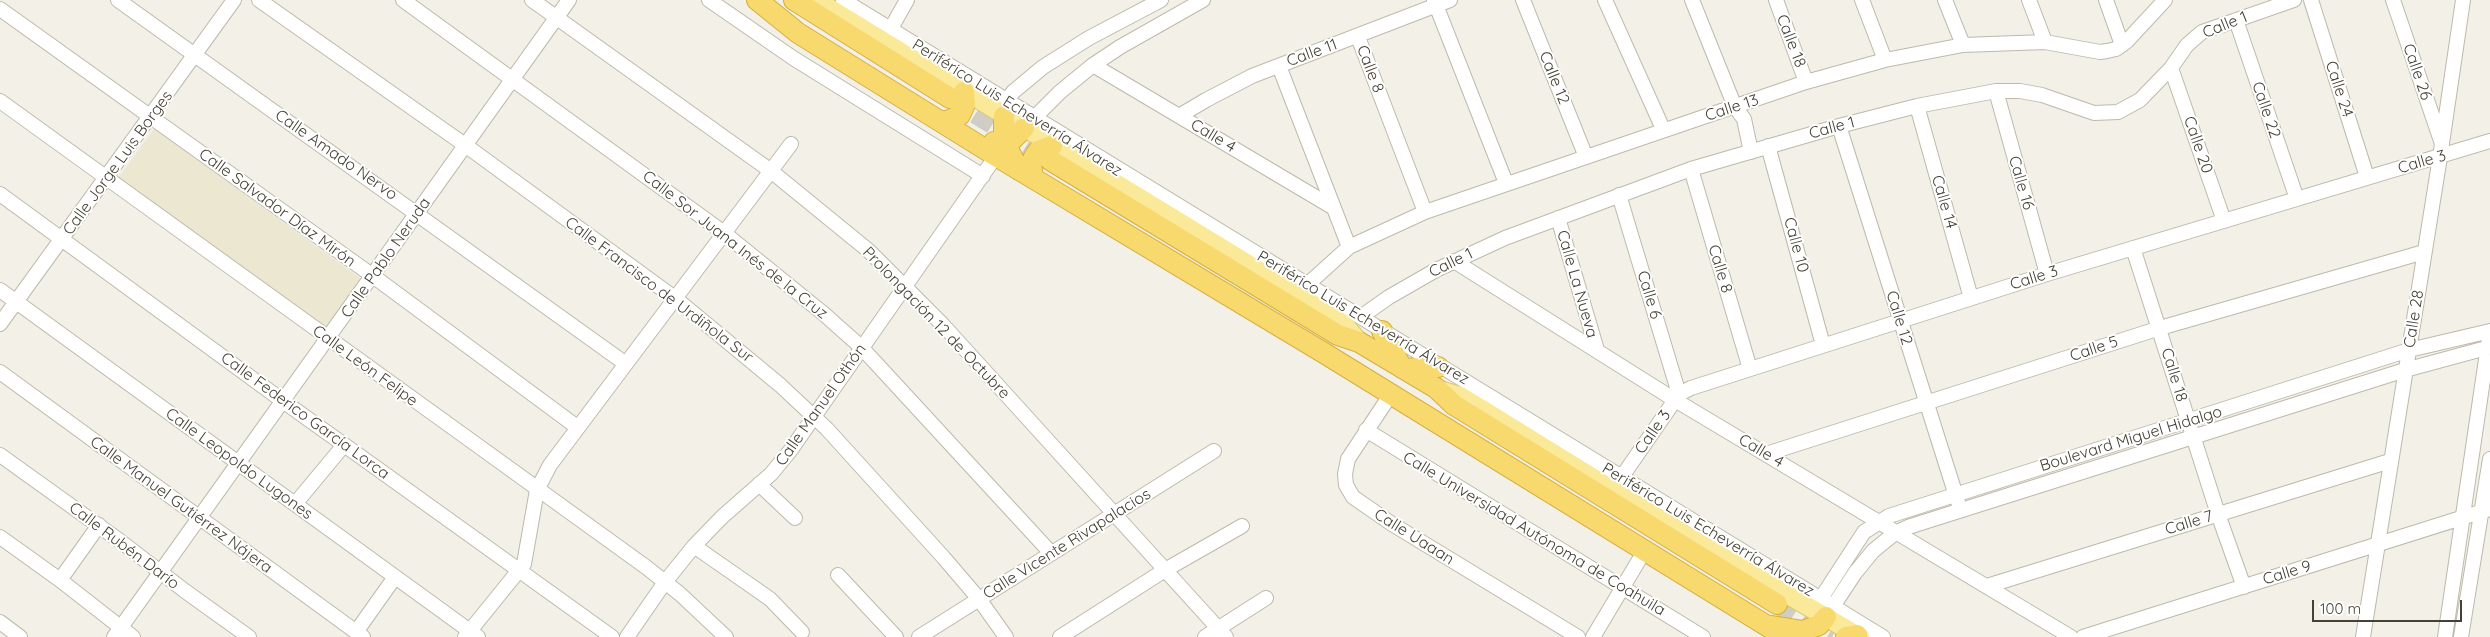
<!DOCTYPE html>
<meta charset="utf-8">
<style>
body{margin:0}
#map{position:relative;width:2490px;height:637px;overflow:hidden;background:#f3f0e7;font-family:Quicksand,sans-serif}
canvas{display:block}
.scale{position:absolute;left:2312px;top:600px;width:150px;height:22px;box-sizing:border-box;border:2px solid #454136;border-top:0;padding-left:6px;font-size:15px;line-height:18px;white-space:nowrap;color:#454136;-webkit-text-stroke:4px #fff;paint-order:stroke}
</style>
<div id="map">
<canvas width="2490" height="637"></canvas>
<div class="scale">100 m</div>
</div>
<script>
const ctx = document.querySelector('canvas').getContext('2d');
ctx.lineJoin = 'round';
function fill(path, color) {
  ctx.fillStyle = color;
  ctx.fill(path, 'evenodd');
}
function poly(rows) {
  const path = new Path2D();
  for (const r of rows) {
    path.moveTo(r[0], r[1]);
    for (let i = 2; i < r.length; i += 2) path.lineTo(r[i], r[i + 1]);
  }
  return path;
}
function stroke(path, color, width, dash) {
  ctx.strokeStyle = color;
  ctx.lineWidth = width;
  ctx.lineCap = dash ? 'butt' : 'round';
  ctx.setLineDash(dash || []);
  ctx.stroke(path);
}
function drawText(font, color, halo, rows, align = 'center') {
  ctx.font = font + ' Quicksand,sans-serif';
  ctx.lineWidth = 4;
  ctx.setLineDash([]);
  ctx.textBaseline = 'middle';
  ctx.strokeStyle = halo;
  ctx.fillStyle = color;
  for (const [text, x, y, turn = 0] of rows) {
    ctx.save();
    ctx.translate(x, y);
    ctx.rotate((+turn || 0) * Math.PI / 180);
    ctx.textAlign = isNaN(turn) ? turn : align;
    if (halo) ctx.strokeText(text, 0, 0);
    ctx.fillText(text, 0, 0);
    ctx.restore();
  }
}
const education = poly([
 [154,129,364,281,328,331,116,181]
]);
const highwayTunnel = poly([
 [950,98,1050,160],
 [1777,604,1832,637]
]);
const minor = poly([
 [118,0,626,364],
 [259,0,465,145,676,299,780,385,827,429,944,558,979,599,1006,637],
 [403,0,724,233,824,314,861,347,1051,553],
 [532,0,771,171,869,251,943,325,1226,637],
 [709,0,793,58,983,176],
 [843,0,1883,637],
 [1434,0,1506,183],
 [1523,0,1586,157],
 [1605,0,1663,129],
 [1692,0,1735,107,1744,119,1751,152],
 [1776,0,1806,82],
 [1862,0,1885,60],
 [1945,0,1963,45],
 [2029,0,2045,42],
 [2106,0,2122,45],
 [2311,0,2367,177],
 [2393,0,2441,141],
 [0,9,373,276,577,427],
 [2236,20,2297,199],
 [890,30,907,0],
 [1358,37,1425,212],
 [1093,65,1334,208],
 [1279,66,1349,247],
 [2171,68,2224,221],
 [1996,91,2047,274],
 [0,101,646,567,680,594,726,637],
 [1917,106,1971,298],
 [1005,109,1006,101,1013,92,1043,67,1089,38,1161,0],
 [1179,116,1206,100,1252,76,1450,0],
 [1029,123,1060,92,1093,65,1120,47,1203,0],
 [1839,126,1958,502],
 [1768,146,1823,345],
 [1691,169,1750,369],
 [0,194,283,401,612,637],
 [1619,195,1679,394],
 [1558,218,1597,350],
 [2133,248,2218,514,2244,587],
 [1454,261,1675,400,2071,637],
 [1308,284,1349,247,1425,212,1806,82,1885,60,1963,45,2045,42,2100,52,2107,51,2116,49,2127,41,2165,0],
 [0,290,478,637],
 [1362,316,1389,297,1436,270,1505,238,1691,169,1839,126,1917,106,1996,91,2020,91,2042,95,2094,113,2118,112,2140,100,2171,68,2187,45,2202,32,2294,0],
 [0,324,234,0],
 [0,372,363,637],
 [1391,394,1348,459,1345,474,1346,485,1353,497,1392,524,1578,637],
 [1366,430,1703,637],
 [1766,454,2160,328,2424,252],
 [0,455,120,541,185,591,249,637],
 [1621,478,1675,400,1679,394,1691,388,2047,274,2490,141],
 [759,484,795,518],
 [295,504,344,445],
 [0,537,60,580,133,637],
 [694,546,770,599,802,632],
 [838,575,896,637],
 [60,580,99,525],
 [1987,586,2390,461],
 [1816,606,1864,532,1889,516,2409,350,2490,331],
 [1828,614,1855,573,1873,551,1895,533,1908,527,2405,370,2490,347],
 [0,622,20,637],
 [356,632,395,577],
 [114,637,569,0],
 [465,637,524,564,537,490,550,465,791,144],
 [627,637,665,582,694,546,722,517,771,474,790,451,996,156],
 [919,637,1214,451],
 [1060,637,1165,570,1242,526],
 [1205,637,1266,598],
 [1593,637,1645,550],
 [2083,637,2490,509],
 [2363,637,2440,157,2463,0],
 [2445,637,2489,339],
 [2461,637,2490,459]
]);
const major = poly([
 [816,0,1284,286,1344,324,1359,342],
 [1437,389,1460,396,1485,411,1677,530,1860,637]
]);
const highway = poly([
 [757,0,798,33,996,156,1324,353,1785,637],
 [794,0,950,98],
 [1004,116,1004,134,1010,153,1019,170],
 [942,121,948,121,960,115,965,104,964,92],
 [994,142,1013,139,1024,128],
 [1050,160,1338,335,1359,342,1436,388,1454,405,1777,604],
 [1033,178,1031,164,1034,157,1038,151,1052,146],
 [1382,331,1402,368],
 [1404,369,1438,367],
 [1772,626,1803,631,1819,625,1826,617],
 [1846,637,1857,635]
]);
const streetNames = [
 ["Calle 1",2225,25,-22],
 ["Calle 18",1791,41,69],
 ["Calle 11",1312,53,-20],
 ["Calle 8",1370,69,69],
 ["Calle 26",2417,72,71],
 ["Calle 12",1554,78,68],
 ["Calle 24",2339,89,72],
 ["Periférico Luis Echeverría Álvarez",1017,108,32],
 ["Calle 13",1732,108,-18],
 ["Calle 22",2266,110,71],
 ["Calle 1",1832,128,-15],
 ["Calle 4",1213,136,31],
 ["Calle 20",2198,145,71],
 ["Calle Amado Nervo",336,155,35],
 ["Calle 3",2422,162,-16],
 ["Calle Jorge Luis Borges",118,163,-54],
 ["Calle 16",2021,183,74],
 ["Calle 14",1944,202,74],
 ["Calle Salvador Díaz Mirón",277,208,36],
 ["Calle Sor Juana Inés de la Cruz",735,245,38],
 ["Calle 10",1796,245,75],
 ["Calle Pablo Neruda",386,258,-55],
 ["Calle 1",1451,263,-26],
 ["Calle 8",1720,269,73],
 ["Calle 3",2034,278,-17],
 ["Calle La Nueva",1577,284,74],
 ["Calle Francisco de Urdiñola Sur",659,290,37],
 ["Calle 6",1649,295,73],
 ["Periférico Luis Echeverría Álvarez",1363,318,31],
 ["Calle 12",1899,318,73],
 ["Calle 28",2414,319,-81],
 ["Prolongación 12 de Octubre",936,323,46],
 ["Calle 5",2094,349,-18],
 ["Calle León Felipe",365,366,36],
 ["Calle 18",2174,375,73],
 ["Calle Manuel Othón",821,405,-55],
 ["Calle Federico García Lorca",305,416,36],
 ["Calle 3",1653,432,-55],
 ["Boulevard Miguel Hidalgo",2131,439,-17],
 ["Calle 4",1761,451,31],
 ["Calle Leopoldo Lugones",239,464,36],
 ["Calle Manuel Gutiérrez Nájera",181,505,36],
 ["Calle 7",2189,523,-17],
 ["Periférico Luis Echeverría Álvarez",1708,530,31],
 ["Calle Universidad Autónoma de Coahuila",1534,534,31],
 ["Calle Uaaan",1414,537,32],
 ["Calle Vicente Rivapalacios",1067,544,-32],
 ["Calle Rubén Darío",124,546,37],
 ["Calle 9",2287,573,-17]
];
fill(education, '#ebe7d1');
stroke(highwayTunnel, '#d0cdc4', 20, [20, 10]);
stroke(minor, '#beb9aa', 16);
stroke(major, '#dec869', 20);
stroke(highway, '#d7af3d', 22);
stroke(minor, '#fff', 14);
stroke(major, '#fae999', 18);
stroke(highway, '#f8d96d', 20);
drawText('16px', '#454136', '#fff', streetNames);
</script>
